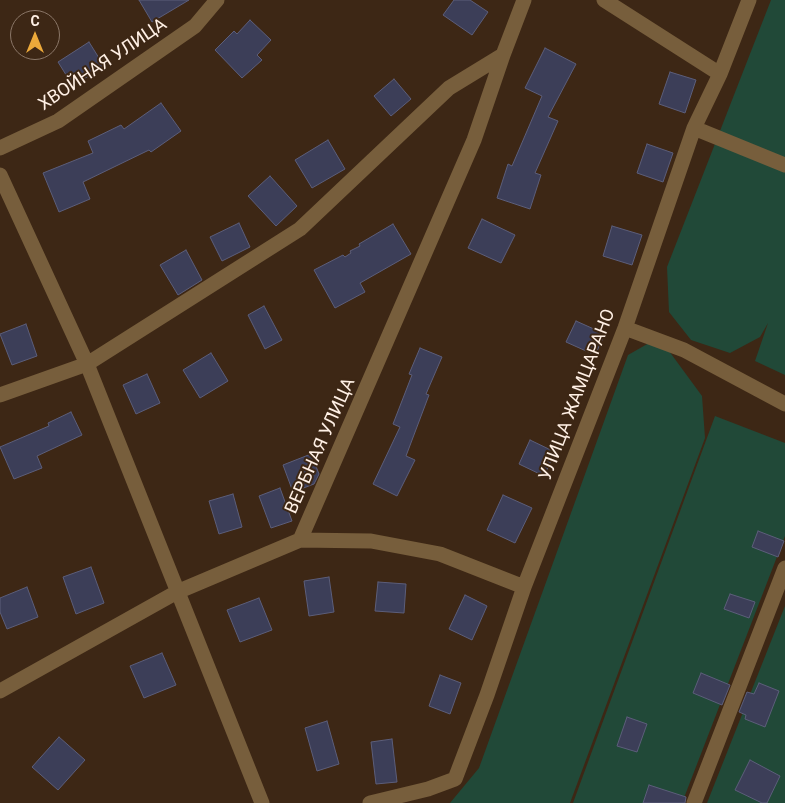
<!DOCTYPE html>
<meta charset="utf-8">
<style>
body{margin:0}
#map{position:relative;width:785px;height:803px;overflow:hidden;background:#3d2715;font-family:Roboto,sans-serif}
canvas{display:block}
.north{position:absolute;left:10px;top:10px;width:50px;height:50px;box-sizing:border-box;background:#3d2715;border:1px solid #8b7768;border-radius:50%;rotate:0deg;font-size:14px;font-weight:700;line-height:20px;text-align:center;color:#fff0e5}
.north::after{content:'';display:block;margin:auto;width:18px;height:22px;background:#eca93a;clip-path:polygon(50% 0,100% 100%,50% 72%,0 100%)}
</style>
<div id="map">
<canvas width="785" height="803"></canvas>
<div class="north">С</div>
</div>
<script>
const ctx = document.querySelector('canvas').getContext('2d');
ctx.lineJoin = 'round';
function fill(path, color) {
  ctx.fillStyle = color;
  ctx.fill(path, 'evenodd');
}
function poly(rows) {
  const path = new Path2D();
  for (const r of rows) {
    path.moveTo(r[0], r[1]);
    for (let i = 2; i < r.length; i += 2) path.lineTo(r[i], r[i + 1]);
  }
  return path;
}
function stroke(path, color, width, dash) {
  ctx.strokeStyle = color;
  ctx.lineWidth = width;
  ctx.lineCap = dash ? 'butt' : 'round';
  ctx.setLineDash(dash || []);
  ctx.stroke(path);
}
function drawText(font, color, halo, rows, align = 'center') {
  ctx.font = font + ' Roboto,sans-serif';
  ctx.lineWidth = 4;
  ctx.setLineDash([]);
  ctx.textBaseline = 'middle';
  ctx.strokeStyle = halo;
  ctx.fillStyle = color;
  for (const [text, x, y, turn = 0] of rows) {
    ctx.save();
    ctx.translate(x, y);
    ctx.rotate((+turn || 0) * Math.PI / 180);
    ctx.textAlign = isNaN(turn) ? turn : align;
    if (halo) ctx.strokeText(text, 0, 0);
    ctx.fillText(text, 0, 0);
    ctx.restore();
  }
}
const green = poly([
 [771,0,785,0,785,375,755,361,768,323,760,337,730,353,691,340,669,312,667,267],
 [649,343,669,351,702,396,705,438,570,803,450,803,479,768,628,355],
 [715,416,785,443,785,536,682,803,573,803],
 [785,606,785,803,707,803]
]);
const building = poly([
 [139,0,189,0,152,22,139,0],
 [454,0,470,0,488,12,472,35,443,15,454,0],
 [250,20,271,40,257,55,262,60,242,78,215,50,234,31,237,34,250,20],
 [89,42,104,66,73,86,58,62,89,42],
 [545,48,576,64,548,117,558,121,535,173,541,175,530,209,497,198,508,164,512,166,542,96,525,88,545,48],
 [670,72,696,80,685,113,659,104,670,72],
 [394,79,411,99,391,116,374,96,394,79],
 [161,103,181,131,151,152,149,150,83,182,90,199,59,212,43,173,93,153,88,141,121,125,124,129,161,103],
 [328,140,345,169,312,188,295,160,328,140],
 [647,144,673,153,663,182,637,173,647,144],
 [270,176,297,206,276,226,248,196,270,176],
 [482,219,515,235,501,263,468,248,482,219],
 [239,223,250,247,222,261,210,237,239,223],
 [393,224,411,254,360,283,365,292,335,308,314,270,343,255,345,257,351,253,350,251,360,246,359,244,393,224],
 [612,226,642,235,632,265,603,256,612,226],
 [186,250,202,280,178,295,160,265,186,250],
 [264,306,282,340,265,349,248,315,264,306],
 [576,321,605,334,595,355,566,342,576,321],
 [26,324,37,356,12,365,0,334,26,324],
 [420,348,442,357,426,394,429,395,406,456,415,460,397,496,373,484,400,427,393,424,412,375,409,374,420,348],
 [211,353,228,381,200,398,183,370,211,353],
 [147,374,160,403,136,414,123,385,147,374],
 [71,412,82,435,37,456,42,468,14,479,0,447,49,426,48,423,71,412],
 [530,440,555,452,544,476,519,464,530,440],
 [311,454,319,474,314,484,293,492,283,465,311,454],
 [280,488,292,521,271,528,259,496,280,488],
 [233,494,242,527,219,534,209,501,233,494],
 [503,495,532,508,515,543,487,530,503,495],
 [758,531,784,541,778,557,752,547,758,531],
 [91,567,104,603,76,614,63,577,91,567],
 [329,577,334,612,309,616,304,581,329,577],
 [378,582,406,584,404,613,375,611,378,582],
 [27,587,38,617,7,629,0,612,0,598,27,587],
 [730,594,755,602,749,618,724,609,730,594],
 [465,595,487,606,472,640,449,629,465,595],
 [259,598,272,630,240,642,227,610,259,598],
 [162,653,176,685,144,698,130,666,162,653],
 [701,673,730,685,722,705,693,693,701,673],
 [440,675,461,683,450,714,429,706,440,675],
 [759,683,779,691,765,727,745,719,746,715,739,712,747,692,754,694,759,683],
 [627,717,647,724,637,752,617,746,627,717],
 [327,721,339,764,317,771,305,728,327,721],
 [59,737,85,760,58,790,32,767,59,737],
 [392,739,397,782,376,784,371,742,392,739],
 [750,760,780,776,767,803,762,803,735,790,750,760],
 [649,785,686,797,685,803,643,803,649,785]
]);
const street = poly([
 [604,0,720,74],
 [694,128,785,165],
 [0,148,58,121,195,26,217,0],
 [0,175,87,364,262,803],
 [625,328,684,350,785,404],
 [0,395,87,364,300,229,449,88,503,55,524,0],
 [300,540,371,541,440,554,524,587,625,328,694,128,720,74,749,0],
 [0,691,177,592,300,540,474,140,503,55],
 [370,803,428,789,455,779,487,695,524,587],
 [694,803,785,568]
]);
const streetNames = [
 ["ХВОЙНАЯ УЛИЦА",103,65,-34],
 ["УЛИЦА ЖАМЦАРАНО",578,395,-69],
 ["ВЕРБНАЯ УЛИЦА",321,446,-66]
];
fill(green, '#214938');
fill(building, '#3c3e58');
stroke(building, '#5c5e7a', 1);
stroke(street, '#775e3c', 15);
drawText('18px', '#fff0e5', '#3d2715', streetNames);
</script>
